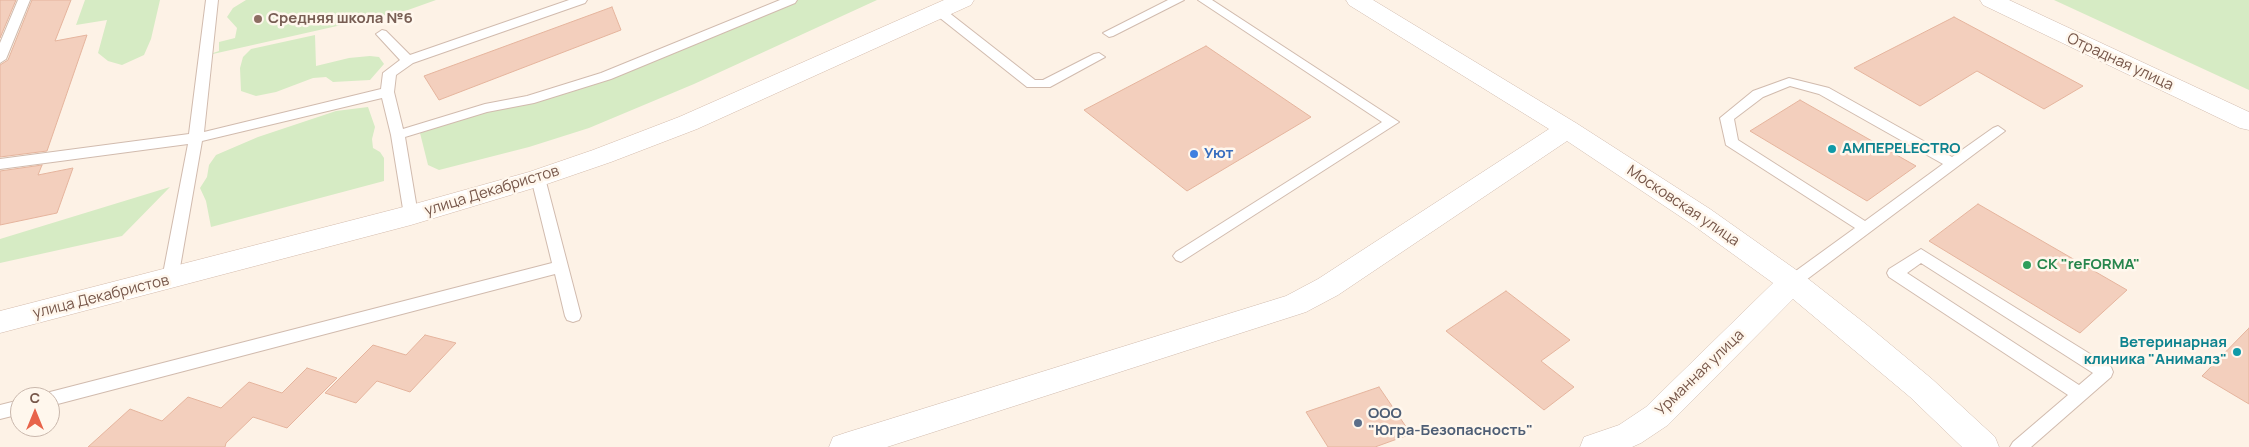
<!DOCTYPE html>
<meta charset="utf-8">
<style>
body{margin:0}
#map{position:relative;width:2249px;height:447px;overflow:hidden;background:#fdf2e6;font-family:Manrope,sans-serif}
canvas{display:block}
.north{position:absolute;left:10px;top:387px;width:50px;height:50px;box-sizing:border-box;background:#fff7ed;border:1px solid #c9b7ac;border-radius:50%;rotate:0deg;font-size:14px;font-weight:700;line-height:20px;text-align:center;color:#77574a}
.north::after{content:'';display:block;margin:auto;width:18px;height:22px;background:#e8634a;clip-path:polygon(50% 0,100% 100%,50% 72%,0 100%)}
</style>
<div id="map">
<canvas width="2249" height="447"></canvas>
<div class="north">С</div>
</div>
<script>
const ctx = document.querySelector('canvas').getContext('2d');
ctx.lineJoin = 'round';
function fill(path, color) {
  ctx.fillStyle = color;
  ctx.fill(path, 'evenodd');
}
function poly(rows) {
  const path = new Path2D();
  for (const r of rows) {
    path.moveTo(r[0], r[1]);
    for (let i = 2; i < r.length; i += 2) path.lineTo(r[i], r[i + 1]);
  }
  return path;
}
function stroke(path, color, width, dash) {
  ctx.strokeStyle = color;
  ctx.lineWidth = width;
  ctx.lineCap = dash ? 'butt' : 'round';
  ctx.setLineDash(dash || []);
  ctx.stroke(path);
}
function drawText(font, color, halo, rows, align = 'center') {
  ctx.font = font + ' Manrope,sans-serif';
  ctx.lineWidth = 5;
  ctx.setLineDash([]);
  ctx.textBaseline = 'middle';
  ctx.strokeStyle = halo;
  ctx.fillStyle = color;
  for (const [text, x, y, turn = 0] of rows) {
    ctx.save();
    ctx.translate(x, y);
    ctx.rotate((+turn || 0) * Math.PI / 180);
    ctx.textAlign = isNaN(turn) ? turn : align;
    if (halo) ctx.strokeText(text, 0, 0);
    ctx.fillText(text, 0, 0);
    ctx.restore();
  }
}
const green = poly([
 [85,0,160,0,151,39,144,55,122,65,108,61,98,53,107,20,76,25],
 [246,0,436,0,408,10,204,56,219,51,219,42,235,38,237,28,227,17,233,8],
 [793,0,877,0,694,84,589,128,529,147,439,170,428,165,420,133,482,112,551,96],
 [2054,0,2249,0,2249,90],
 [315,35,316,66,349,58,370,56,379,57,384,64,370,80,333,82,326,77,313,78,276,92,256,96,241,91,240,68,243,57,251,49],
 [368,107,375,127,372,139,373,148,380,152,384,158,384,181,211,227,206,201,200,188,207,177,209,165,216,155,258,137,336,111],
 [170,187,122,236,0,263,0,239]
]);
const building = poly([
 [0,0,16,0,0,38,0,0],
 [32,0,71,0,55,41,87,35,47,151,0,157,0,65,8,60,32,0],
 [612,7,621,30,439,100,424,76,612,7],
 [1954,17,2083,86,2044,109,1977,71,1920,106,1854,68,1954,17],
 [1206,46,1311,117,1187,191,1084,110,1206,46],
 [1800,100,1916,166,1867,201,1750,131,1800,100],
 [42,165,38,175,73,168,57,213,0,225,0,171,42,165],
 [1978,204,2127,290,2080,333,1929,241,1978,204],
 [1506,291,1570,340,1541,361,1574,387,1544,410,1446,331,1506,291],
 [2249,328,2249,404,2202,376,2249,328],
 [425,335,456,343,410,392,377,381,356,403,325,393,373,345,406,355,425,335],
 [307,368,337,378,287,428,253,417,226,443,225,447,88,447,130,409,162,421,188,397,221,408,249,382,282,393,307,368],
 [1379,387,1411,434,1375,447,1328,447,1306,412,1379,387]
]);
const service = poly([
 [18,0,30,0,6,59,0,63,0,43,18,0],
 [206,0,218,0,204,132,381,89,383,73,400,60,376,34,382,30,386,31,410,55,569,0,587,0,585,3,413,63,396,75,394,92,403,129,485,104,527,96,601,73,780,0,797,0,795,3,611,79,534,103,487,112,405,137,418,215,416,219,411,220,406,219,404,215,391,135,382,98,202,141,178,279,176,283,170,285,164,283,162,279,188,144,0,169,0,159,189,134,206,0],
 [1168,0,1184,0,1113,36,1109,37,1103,33,1168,0],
 [1198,0,1212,0,1399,122,1181,262,1176,260,1173,256,1176,252,1382,122,1198,0],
 [939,7,943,8,1035,80,1043,80,1094,54,1099,53,1105,57,1050,87,1027,87,935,14,933,11,935,8,939,7],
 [1789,78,1829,88,1952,157,1993,128,1998,126,2005,131,1798,286,1792,288,1786,286,1784,282,1786,278,1855,228,1726,145,1720,118,1753,91,1789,78],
 [1790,86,1819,94,1943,164,1865,221,1738,140,1734,119,1763,97,1790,86],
 [538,173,543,175,545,178,581,316,579,320,573,322,567,320,565,316,555,274,50,406,50,397,42,397,44,394,50,392,552,263,531,178,533,175,538,173],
 [1921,249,2111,367,2113,372,2111,377,2031,447,2010,447,2013,442,2068,395,1889,277,1887,273,1889,269,1921,249],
 [1921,263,2093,373,2079,385,1907,273,1921,263],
 [20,400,20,414,0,419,0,405,20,400]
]);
const minor = poly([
 [1346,0,1373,0,1576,123,1710,209,1802,274,1867,325,1932,379,1995,437,1999,447,1962,447,1910,397,1793,299,1668,425,1641,443,1632,447,1580,447,1584,437,1619,425,1646,407,1773,283,1690,223,1567,141,1338,295,1306,312,887,447,829,447,833,437,845,433,1286,296,1318,279,1549,129,1349,5,1346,0],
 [1980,0,2009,0,2249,112,2249,130,2240,128,1983,5,1980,0]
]);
const secondary = poly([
 [944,0,974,0,971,5,697,129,611,162,547,184,411,225,0,333,0,311,411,205,529,172,593,150,679,117,944,0]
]);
const markers = [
 [258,19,5,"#8d6e63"],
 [1832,149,5,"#0f9aa8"],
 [1194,154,5,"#3f7fe0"],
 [2027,265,5,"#2e9e5b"],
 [2237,352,5,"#0f9aa8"],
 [1358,423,5,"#5c6f8a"]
];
const educationNames = [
 ["Средняя школа №6",268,19]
];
const streetNames = [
 ["Отрадная улица",2120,62,25],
 ["улица Декабристов",492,191,-17],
 ["Московская улица",1683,206,34],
 ["улица Декабристов",101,297,-14],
 ["Урманная улица",1700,373,-44]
];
const cultureNames = [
 ["АМПЕРELECTRO",1842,149],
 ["Ветеринарная",2227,343,"right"],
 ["клиника \"Анималз\"",2227,360,"right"]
];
const shopNames = [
 ["Уют",1204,154]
];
const leisureNames = [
 ["СК \"reFORMA\"",2037,265]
];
const serviceNames = [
 ["ООО",1368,414],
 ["\"Югра-Безопасность\"",1368,431]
];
fill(green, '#d6ebc4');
fill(building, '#f3cfbd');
stroke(building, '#e5b49d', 1);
stroke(service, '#d1bbae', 2);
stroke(minor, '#d1bbae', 1);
stroke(secondary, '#d4bbac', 1);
fill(service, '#fff');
fill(minor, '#fff');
fill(secondary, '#fff');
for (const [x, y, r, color] of markers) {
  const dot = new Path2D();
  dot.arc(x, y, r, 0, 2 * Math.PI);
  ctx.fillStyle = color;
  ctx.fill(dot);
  stroke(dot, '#fff7ed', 2);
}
drawText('bold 15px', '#785e54', '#fff7ed', educationNames, 'left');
drawText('15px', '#77574a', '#fff7ed', streetNames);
drawText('bold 15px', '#0d838f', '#fff7ed', cultureNames, 'left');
drawText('bold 15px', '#366cbe', '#fff7ed', shopNames, 'left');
drawText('bold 15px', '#27864d', '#fff7ed', leisureNames, 'left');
drawText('bold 15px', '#4e5e75', '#fff7ed', serviceNames, 'left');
</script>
